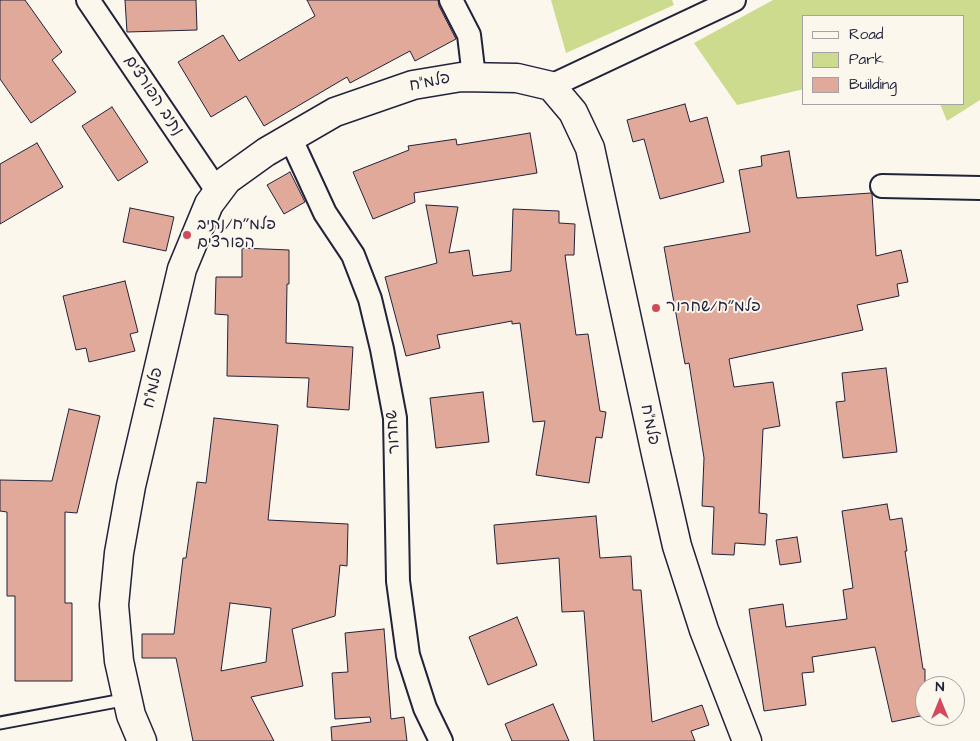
<!DOCTYPE html>
<meta charset="utf-8">
<style>
body{margin:0}
#map{position:relative;width:980px;height:741px;overflow:hidden;background:#fbf7ec;font-family:"Architects Daughter",sans-serif}
canvas{display:block}
.legend{position:absolute;left:802px;top:15px;width:162px;height:90px;box-sizing:border-box;background:#fbf7ec;border:1px solid #a4a2a5;margin:0;padding:6px 9px;list-style:none;font-size:15px;color:#22223b}
.legend li{display:flex;align-items:center;gap:10px;height:25px}
.legend b{width:25px;border:1px solid #a4a2a5}
.north{position:absolute;left:915px;top:676px;width:50px;height:50px;box-sizing:border-box;background:#fbf7ec;border:1px solid #a4a2a5;border-radius:50%;rotate:0deg;font-size:14px;font-weight:700;line-height:20px;text-align:center;color:#22223b}
.north::after{content:'';display:block;margin:auto;width:18px;height:22px;background:#d1495b;clip-path:polygon(50% 0,100% 100%,50% 72%,0 100%)}
</style>
<div id="map">
<canvas width="980" height="741"></canvas>
<ul class="legend">
<li><b style="height:6px;background:#fbf7ec"></b>Road</li>
<li><b style="height:14px;background:#cddb8f"></b>Park</li>
<li><b style="height:14px;background:#e1a999"></b>Building</li>
</ul>
<div class="north">N</div>
</div>
<script>
const ctx = document.querySelector('canvas').getContext('2d');
ctx.lineJoin = 'round';
function fill(path, color) {
  ctx.fillStyle = color;
  ctx.fill(path, 'evenodd');
}
function poly(rows) {
  const path = new Path2D();
  for (const r of rows) {
    path.moveTo(r[0], r[1]);
    for (let i = 2; i < r.length; i += 2) path.lineTo(r[i], r[i + 1]);
  }
  return path;
}
function stroke(path, color, width, dash) {
  ctx.strokeStyle = color;
  ctx.lineWidth = width;
  ctx.lineCap = dash ? 'butt' : 'round';
  ctx.setLineDash(dash || []);
  ctx.stroke(path);
}
function drawText(font, color, halo, rows, align = 'center') {
  ctx.font = font + ' "Architects Daughter","Playpen Sans Hebrew",sans-serif';
  ctx.lineWidth = 4;
  ctx.setLineDash([]);
  ctx.textBaseline = 'middle';
  ctx.strokeStyle = halo;
  ctx.fillStyle = color;
  for (const [text, x, y, turn = 0] of rows) {
    ctx.save();
    ctx.translate(x, y);
    ctx.rotate((+turn || 0) * Math.PI / 180);
    ctx.textAlign = isNaN(turn) ? turn : align;
    if (halo) ctx.strokeText(text, 0, 0);
    ctx.fillText(text, 0, 0);
    ctx.restore();
  }
}
const green = poly([
 [551,0,672,0,674,5,566,53],
 [773,0,980,0,980,100,947,121,940,104,964,104,964,16,804,16,804,89,737,105,694,43]
]);
const building = poly([
 [0,0,25,0,62,52,52,60,76,92,31,123,0,79,0,0],
 [125,0,196,0,197,30,127,32,125,0],
 [307,0,438,0,439,6,456,39,415,61,410,51,350,83,347,77,264,126,246,96,211,117,178,62,223,35,239,61,315,16,307,0],
 [685,104,690,122,707,117,724,182,660,199,644,139,633,142,627,120,685,104],
 [112,107,148,162,118,181,82,126,112,107],
 [530,133,537,173,414,193,415,202,373,219,353,172,409,150,408,146,456,139,457,145,530,133],
 [37,143,63,187,0,224,0,164,37,143],
 [789,151,797,198,871,193,872,194,876,256,901,250,908,282,897,284,899,296,857,305,863,330,729,359,734,387,773,382,780,426,763,429,759,513,767,514,765,545,735,543,734,555,712,554,714,507,702,506,704,458,689,363,685,364,664,247,750,232,739,170,762,166,761,156,789,151],
 [290,172,305,202,284,214,267,185,290,172],
 [426,205,458,207,449,253,469,250,473,276,511,271,513,209,559,211,559,223,575,224,574,255,565,255,576,335,588,334,600,411,606,412,602,438,596,437,589,483,536,475,545,421,533,422,520,323,512,324,512,321,437,335,440,348,406,356,385,277,437,263,426,205],
 [130,208,174,217,166,251,123,242,130,208],
 [242,248,289,250,289,284,287,284,286,343,353,347,349,410,307,407,309,378,227,376,228,315,215,314,216,277,242,277,242,248],
 [125,281,138,332,130,334,135,351,89,362,86,348,76,350,63,296,125,281],
 [886,368,897,452,843,458,836,402,845,401,842,373,886,368],
 [483,392,489,442,436,448,430,398,483,392],
 [69,409,100,416,77,513,65,512,65,603,72,603,72,681,15,681,15,596,7,596,7,512,0,511,0,480,52,481,69,409],
 [214,418,278,425,268,520,348,524,347,566,340,565,335,616,292,629,303,686,251,697,274,741,193,741,176,658,142,658,142,634,174,634,183,558,186,558,197,482,206,483,214,418],
 [230,603,271,608,266,662,221,671,230,603],
 [887,504,890,520,902,518,907,551,905,551,923,669,925,669,925,715,892,722,875,647,812,657,814,672,802,673,806,705,764,711,749,609,783,604,786,627,847,619,843,590,853,588,842,511,887,504],
 [596,516,600,558,631,556,633,590,641,590,652,722,702,705,709,725,691,731,695,741,594,741,584,611,562,612,559,558,497,564,494,525,596,516],
 [797,537,801,562,780,565,776,540,797,537],
 [517,617,537,665,488,685,469,637,517,617],
 [384,629,391,719,404,717,407,741,332,741,331,727,371,722,370,717,335,719,332,673,348,672,345,633,384,629],
 [553,704,569,741,512,741,505,724,553,704]
]);
const lane = poly([
 [0,723,128,699]
]);
const street = poly([
 [88,0,218,192],
 [451,0,469,35,474,77],
 [551,86,734,0],
 [290,137,325,213,353,255,370,299,382,349,395,418,398,581,408,655,425,708,441,741],
 [882,186,980,188]
]);
const secondary = poly([
 [142,741,131,715,119,661,114,605,119,553,131,486,182,269,209,204,227,180,266,152,335,112,413,85,461,77,517,78,551,86,573,112,590,148,656,454,677,546,704,630,747,741]
]);
const markers = [
 [187,235,5,"#d1495b"],
 [656,308,5,"#d1495b"]
];
const streetNames = [
 ["פלמ\"ח",430,83,-12],
 ["נתיב הפורצים",153,96,56],
 ["פלמ\"ח",154,388,-77],
 ["פלמ\"ח",649,425,78],
 ["שחרור",394,432,-94]
];
const poiNames = [
 ["פלמ״ח/נתיב",197,226],
 ["הפורצים",197,244],
 ["פלמ״ח/שחרור",666,308]
];
fill(green, '#cddb8f');
fill(building, '#e1a999');
stroke(building, '#22223b', 1);
stroke(lane, '#22223b', 15);
stroke(street, '#22223b', 26);
stroke(secondary, '#22223b', 31);
stroke(lane, '#fbf7ec', 11);
stroke(street, '#fbf7ec', 22);
stroke(secondary, '#fbf7ec', 28);
for (const [x, y, r, color] of markers) {
  const dot = new Path2D();
  dot.arc(x, y, r, 0, 2 * Math.PI);
  ctx.fillStyle = color;
  ctx.fill(dot);
  stroke(dot, '#fbf7ec', 2);
}
drawText('16px', '#22223b', '#fbf7ec', streetNames);
drawText('16px', '#22223b', '#fbf7ec', poiNames, 'left');
</script>
